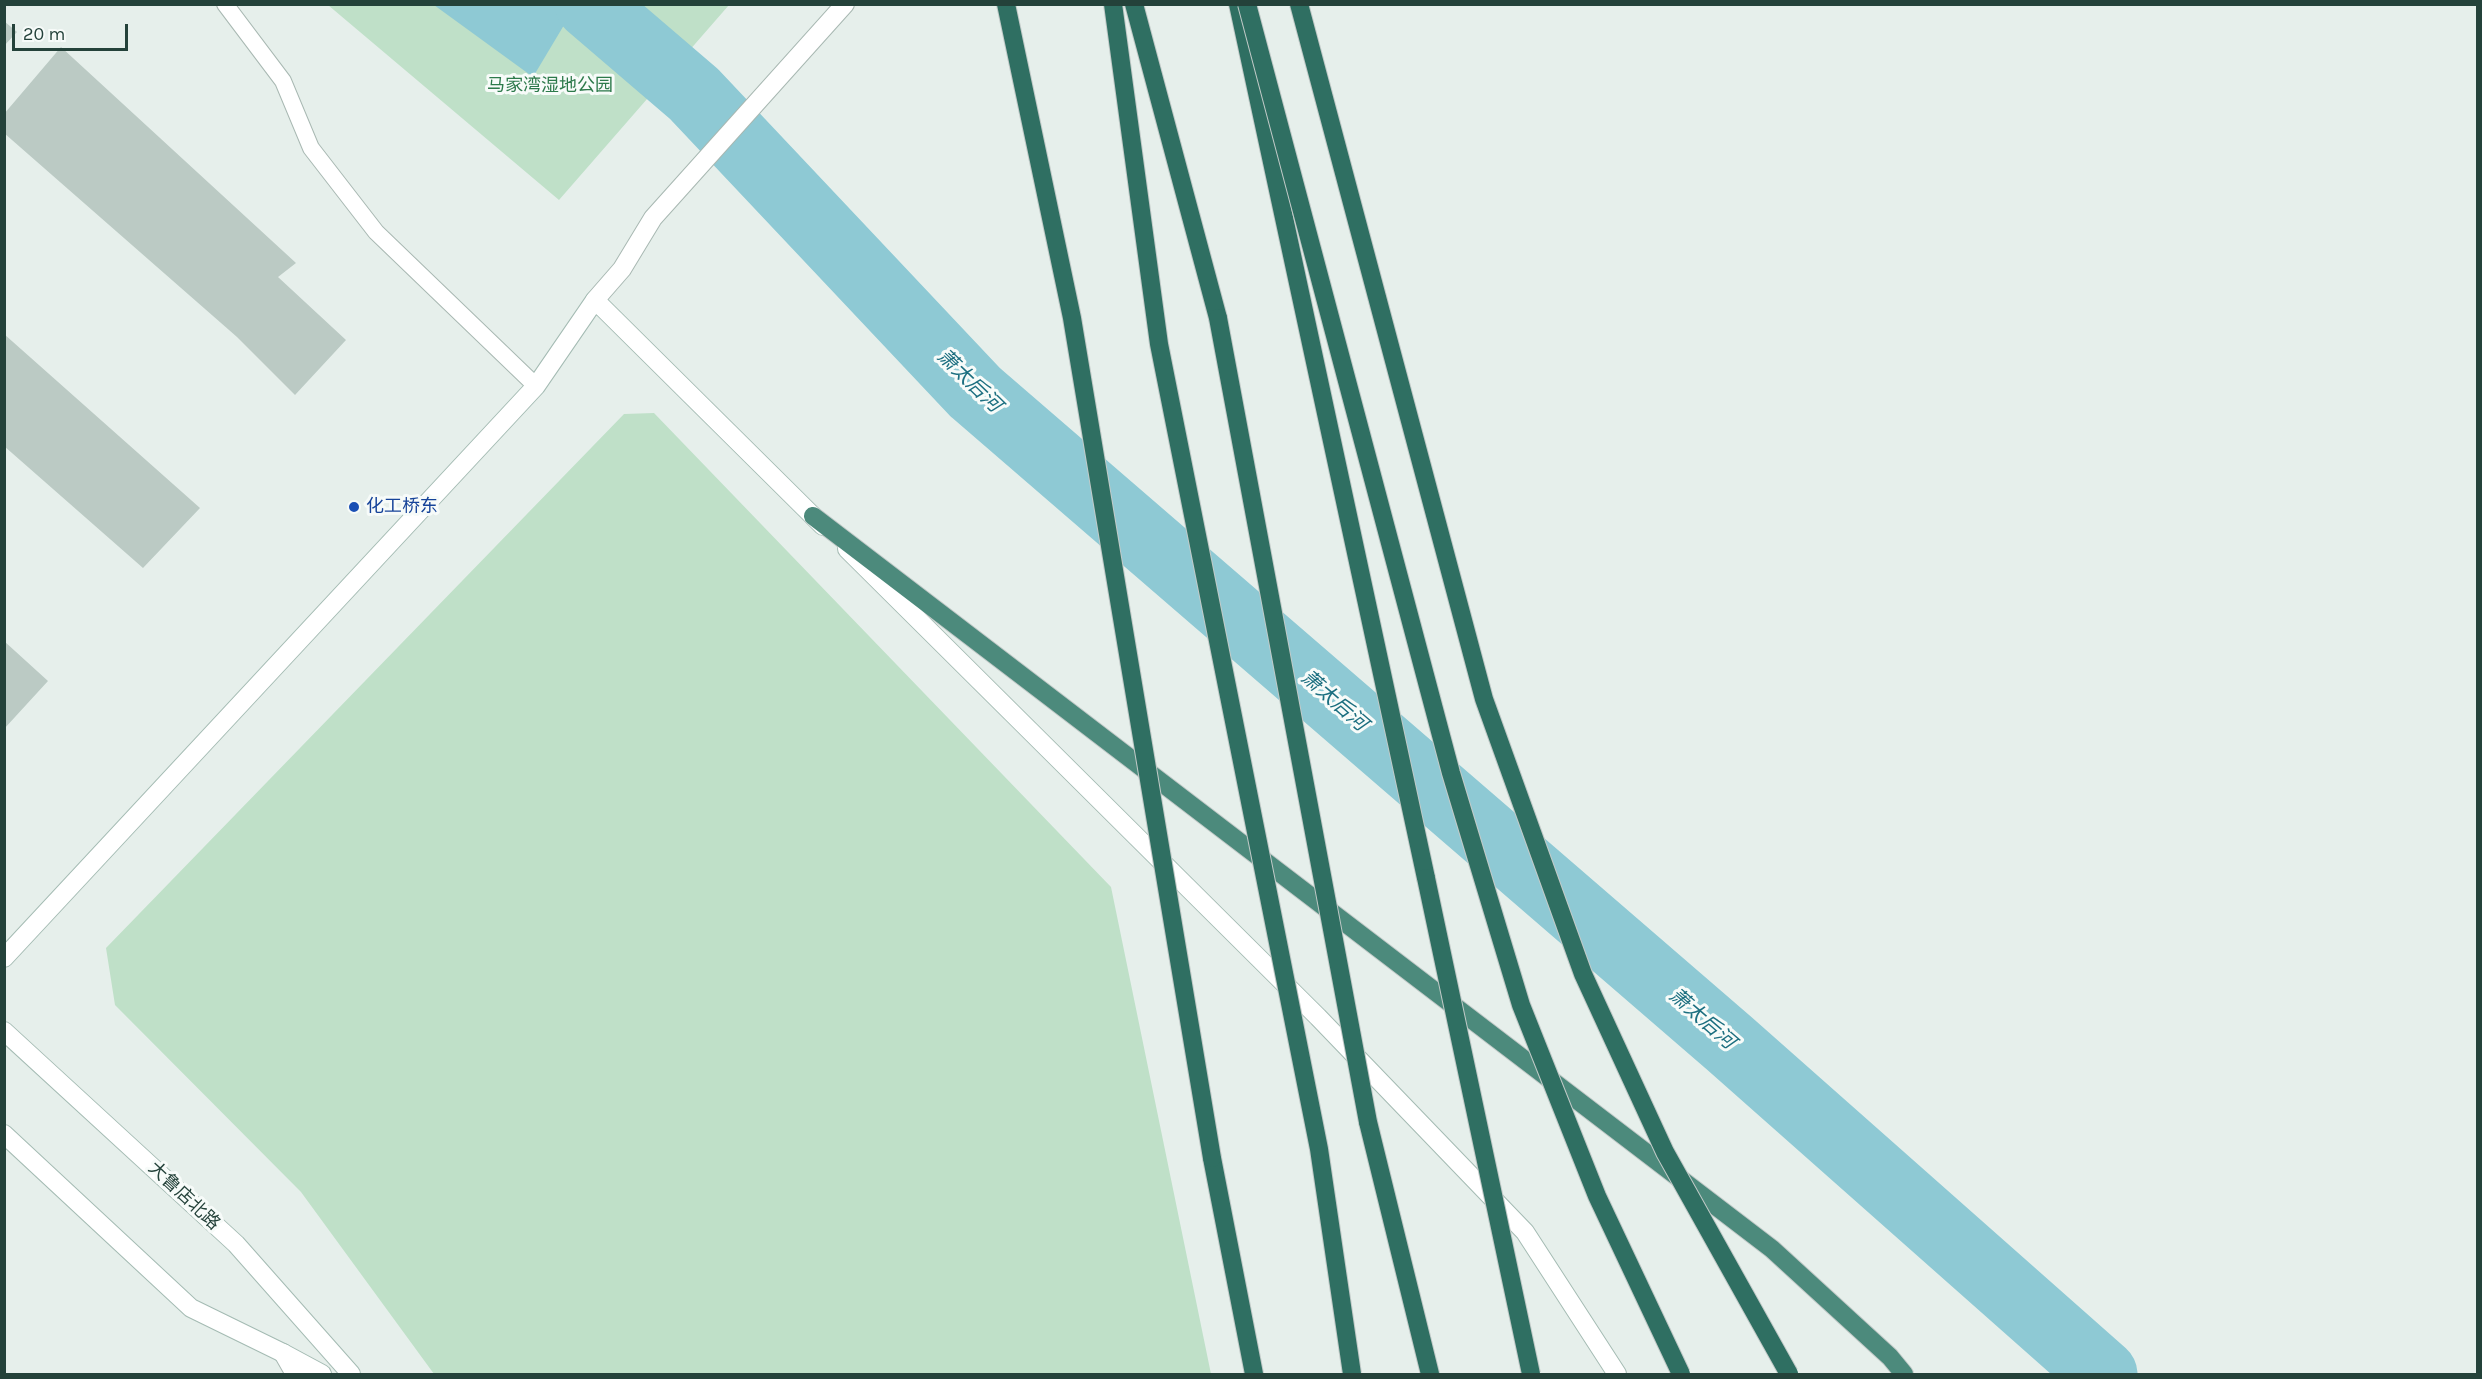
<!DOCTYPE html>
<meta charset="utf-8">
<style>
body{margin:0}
#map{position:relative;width:2482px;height:1379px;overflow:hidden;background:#e6efeb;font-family:Karla,sans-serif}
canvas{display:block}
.frame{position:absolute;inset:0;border:6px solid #24423a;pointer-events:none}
.scale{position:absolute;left:12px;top:24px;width:116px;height:27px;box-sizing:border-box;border:3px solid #24423a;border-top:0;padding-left:8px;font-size:18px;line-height:21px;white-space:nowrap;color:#24423a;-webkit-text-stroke:4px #f7fbf9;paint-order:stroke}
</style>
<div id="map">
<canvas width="2482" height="1379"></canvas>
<div class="frame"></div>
<div class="scale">20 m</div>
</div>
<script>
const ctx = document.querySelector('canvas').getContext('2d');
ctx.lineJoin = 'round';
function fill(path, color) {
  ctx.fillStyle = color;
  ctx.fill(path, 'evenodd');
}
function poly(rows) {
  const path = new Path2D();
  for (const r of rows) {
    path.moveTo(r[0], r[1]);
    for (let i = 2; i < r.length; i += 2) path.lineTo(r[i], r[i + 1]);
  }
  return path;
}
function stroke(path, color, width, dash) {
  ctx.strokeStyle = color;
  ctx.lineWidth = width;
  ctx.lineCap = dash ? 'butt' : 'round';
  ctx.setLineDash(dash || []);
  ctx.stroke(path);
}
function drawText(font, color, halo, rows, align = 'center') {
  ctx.font = font + ' Karla,"Noto Sans SC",sans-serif';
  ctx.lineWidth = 6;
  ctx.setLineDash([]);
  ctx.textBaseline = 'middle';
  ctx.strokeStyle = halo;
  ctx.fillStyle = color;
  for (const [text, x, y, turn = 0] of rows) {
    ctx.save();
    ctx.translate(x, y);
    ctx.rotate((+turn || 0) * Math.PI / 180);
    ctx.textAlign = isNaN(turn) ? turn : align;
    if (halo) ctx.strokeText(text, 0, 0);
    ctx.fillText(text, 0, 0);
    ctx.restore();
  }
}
const green = poly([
 [328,5,729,5,559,200],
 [654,413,1111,887,1211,1374,434,1374,301,1192,115,1005,106,948,624,414]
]);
const water = poly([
 [434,5,576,5,533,77]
]);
const river = poly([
 [589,4,694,94,975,392,1730,1044,2103,1374]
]);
const building = poly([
 [4,21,17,32,4,46],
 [61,47,296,263,278,277,346,340,295,395,237,337,4,133,4,114],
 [4,334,200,508,143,568,4,446],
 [4,641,48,681,4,729]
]);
const service = poly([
 [225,4,283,81,311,148,376,232,536,386]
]);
const minor = poly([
 [595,300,622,269,653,218,845,4]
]);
const tertiary = poly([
 [283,1353,295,1374]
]);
const secondary = poly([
 [847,549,1318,1017,1525,1232,1617,1374],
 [4,958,536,386,595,300,823,526],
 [4,1031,236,1244,351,1374],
 [4,1134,191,1308,283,1353,322,1374]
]);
const trunk = poly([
 [813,516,1772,1249,1890,1357,1904,1374]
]);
const motorway = poly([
 [1134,4,1218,318],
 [1238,4,1426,878],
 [1368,1122,1430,1374],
 [1212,1158,1254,1374]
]);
const motorwayBridge = poly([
 [1006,4,1072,318,1212,1158],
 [1113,4,1159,344,1319,1149,1352,1374],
 [1247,4,1451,773,1521,1005,1597,1196,1681,1374],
 [1299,4,1484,699,1583,974,1665,1152,1789,1374],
 [1218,318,1368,1122],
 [1426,878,1531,1374]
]);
const markers = [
 [354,507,6,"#1a4fb4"]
];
const parkNames = [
 ["马家湾湿地公园",550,86]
];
const transitNames = [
 ["化工桥东",366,507]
];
const streetNames = [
 ["大鲁店北路",184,1196,43]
];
const waterNames = [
 ["萧太后河",969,381,44],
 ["萧太后河",1334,701,41],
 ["萧太后河",1702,1019,41]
];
fill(green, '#bfe0c8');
fill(water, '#8ec9d4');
stroke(river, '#8ec9d4', 69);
fill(building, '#bbcac4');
stroke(service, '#a8b8b2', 18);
stroke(minor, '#a8b8b2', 20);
stroke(tertiary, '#a8b8b2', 20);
stroke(secondary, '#a4bbb3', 20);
stroke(trunk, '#c2cac8', 20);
stroke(motorway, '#c2cac8', 20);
stroke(service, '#fff', 16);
stroke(minor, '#fff', 18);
stroke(tertiary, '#fff', 18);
stroke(secondary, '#fff', 18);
stroke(trunk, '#4c8a7c', 18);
stroke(motorway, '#2f6f62', 18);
stroke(motorwayBridge, '#c2cac8', 20, []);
stroke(motorwayBridge, '#2f6f62', 18);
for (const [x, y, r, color] of markers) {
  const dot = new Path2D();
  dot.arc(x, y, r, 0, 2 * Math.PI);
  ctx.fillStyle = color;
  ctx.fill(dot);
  stroke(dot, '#f7fbf9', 2);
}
drawText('18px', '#2d7a4b', '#f7fbf9', parkNames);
drawText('18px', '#164399', '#f7fbf9', transitNames, 'left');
drawText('18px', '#24423a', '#f7fbf9', streetNames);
drawText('italic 20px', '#1c6f80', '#f7fbf9', waterNames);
</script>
